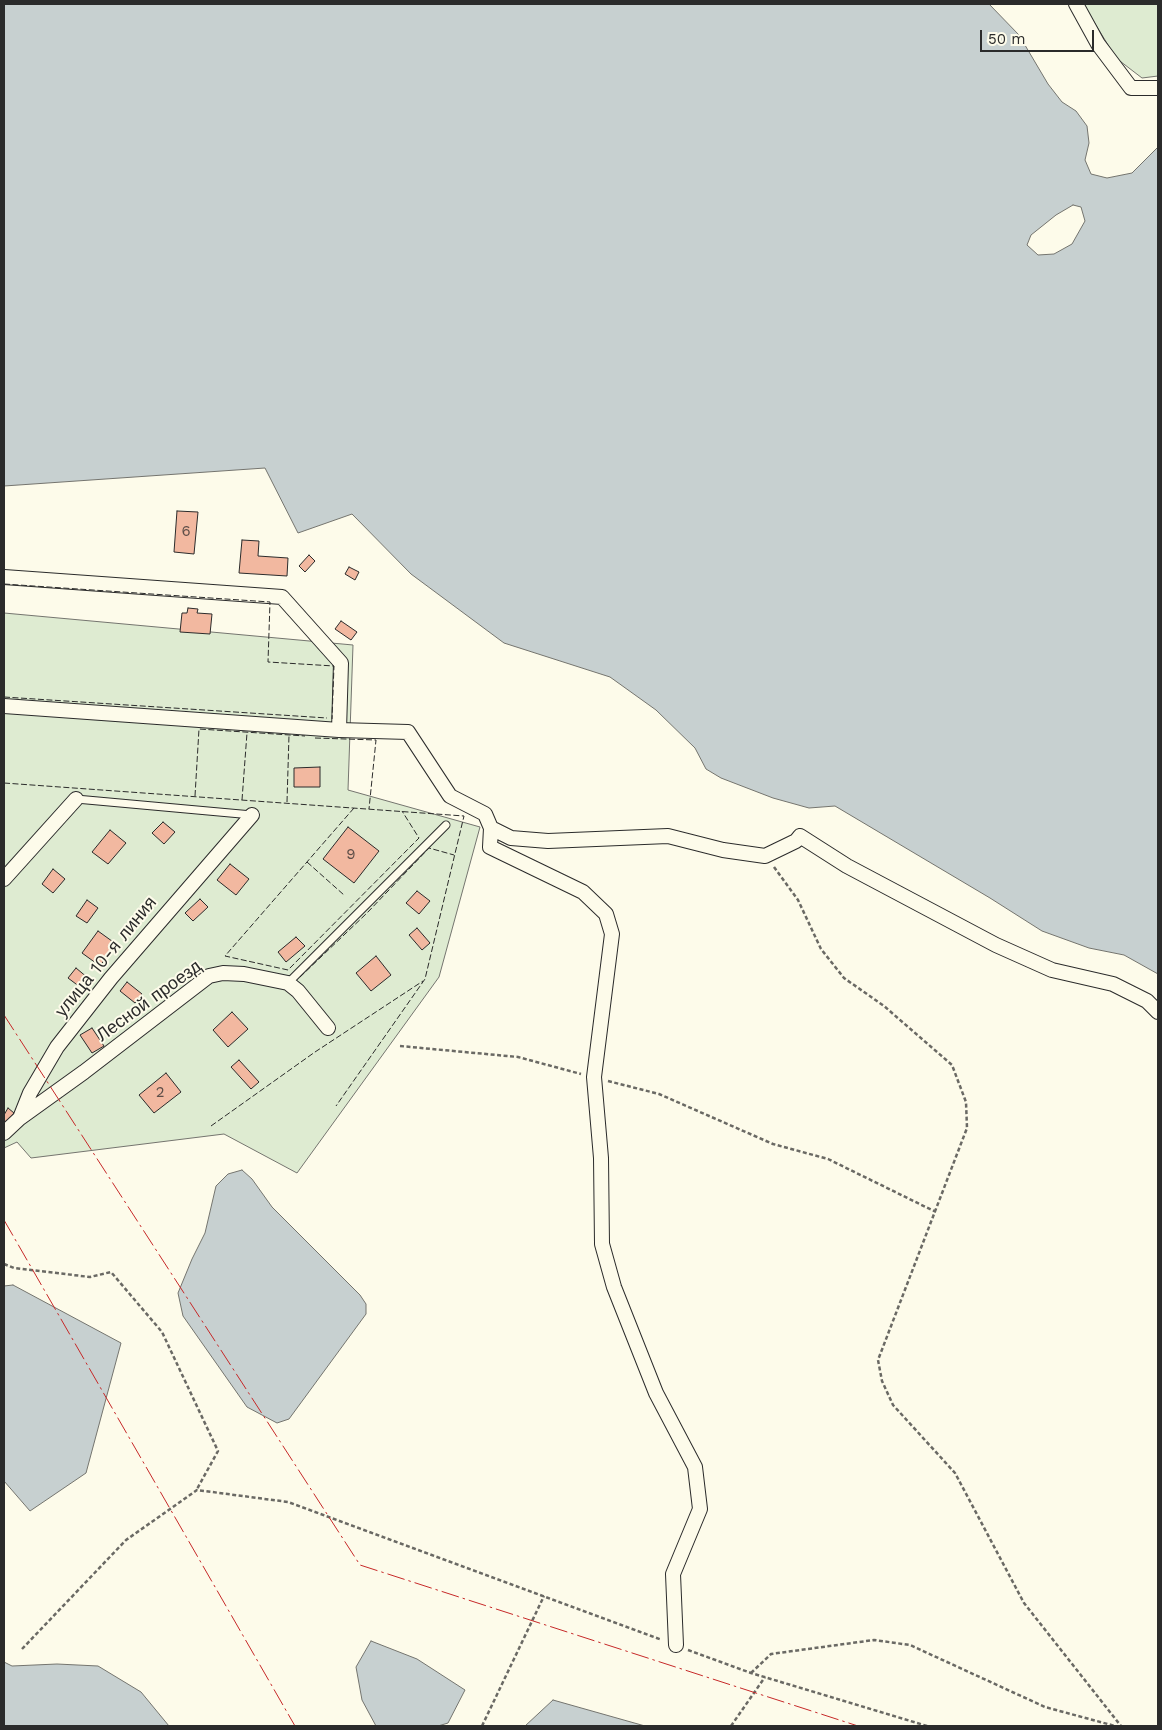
<!DOCTYPE html>
<meta charset="utf-8">
<style>
body{margin:0}
#map{position:relative;width:1162px;height:1730px;overflow:hidden;background:#fdfbea;font-family:"Work Sans",sans-serif}
canvas{display:block}
.frame{position:absolute;inset:0;border:5px solid #2b2b2b;pointer-events:none}
.scale{position:absolute;left:980px;top:30px;width:114px;height:22px;box-sizing:border-box;border:2px solid #2b2b2b;border-top:0;padding-left:6px;font-size:15px;line-height:18px;white-space:nowrap;color:#2b2b2b;-webkit-text-stroke:4px #fdfbea;paint-order:stroke}
</style>
<div id="map">
<canvas width="1162" height="1730"></canvas>
<div class="frame"></div>
<div class="scale">50 m</div>
</div>
<script>
const ctx = document.querySelector('canvas').getContext('2d');
ctx.lineJoin = 'round';
function fill(path, color) {
  ctx.fillStyle = color;
  ctx.fill(path, 'evenodd');
}
function poly(rows) {
  const path = new Path2D();
  for (const r of rows) {
    path.moveTo(r[0], r[1]);
    for (let i = 2; i < r.length; i += 2) path.lineTo(r[i], r[i + 1]);
  }
  return path;
}
function stroke(path, color, width, dash) {
  ctx.strokeStyle = color;
  ctx.lineWidth = width;
  ctx.lineCap = dash ? 'butt' : 'round';
  ctx.setLineDash(dash || []);
  ctx.stroke(path);
}
function drawText(font, color, halo, rows, align = 'center') {
  ctx.font = font + ' "Work Sans",sans-serif';
  ctx.lineWidth = 4;
  ctx.setLineDash([]);
  ctx.textBaseline = 'middle';
  ctx.strokeStyle = halo;
  ctx.fillStyle = color;
  for (const [text, x, y, turn = 0] of rows) {
    ctx.save();
    ctx.translate(x, y);
    ctx.rotate((+turn || 0) * Math.PI / 180);
    ctx.textAlign = isNaN(turn) ? turn : align;
    if (halo) ctx.strokeText(text, 0, 0);
    ctx.fillText(text, 0, 0);
    ctx.restore();
  }
}
const green = poly([
 [1083,4,1158,4,1158,76,1142,78,1116,58,1083,4],
 [4,613,353,645,348,790,480,827,439,977,297,1173,224,1134,31,1158,17,1142,4,1148,4,613]
]);
const water = poly([
 [4,4,989,4,1019,35,1048,84,1062,102,1076,111,1087,126,1089,143,1085,160,1091,174,1107,178,1132,173,1158,147,1158,974,1124,955,1089,948,1042,931,990,898,835,806,809,808,773,798,721,778,706,769,695,748,656,710,610,677,504,643,411,574,352,514,298,533,265,468,4,486,4,4],
 [1073,205,1081,207,1085,221,1072,244,1054,254,1038,255,1027,245,1031,235,1056,215,1073,205],
 [242,1170,252,1179,272,1207,360,1295,366,1304,366,1314,289,1419,277,1423,247,1407,183,1316,178,1293,192,1259,205,1233,216,1186,228,1174,242,1170],
 [13,1285,121,1343,86,1473,30,1511,4,1481,4,1286,13,1285],
 [371,1641,417,1659,465,1690,448,1723,438,1726,376,1726,362,1700,356,1667,371,1641],
 [4,1662,12,1666,57,1664,98,1666,141,1692,169,1726,4,1726,4,1662],
 [553,1700,645,1726,525,1726,553,1700]
]);
const building = poly([
 [177,511,198,512,194,554,174,552,177,511],
 [242,540,259,541,258,556,288,558,287,576,239,573,242,540],
 [309,555,315,561,305,572,299,566,309,555],
 [349,567,359,572,355,580,345,574,349,567],
 [188,608,198,609,197,613,212,614,210,634,180,632,182,613,187,613,188,608],
 [341,621,357,632,351,640,335,629,341,621],
 [320,767,320,787,294,787,294,768,320,767],
 [163,822,175,832,164,844,152,833,163,822],
 [348,827,379,851,354,883,323,859,348,827],
 [110,830,126,843,108,864,92,852,110,830],
 [230,864,249,879,236,895,217,880,230,864],
 [53,869,65,879,53,893,42,884,53,869],
 [417,891,430,901,419,914,406,903,417,891],
 [200,899,208,907,193,921,185,913,200,899],
 [87,900,98,908,87,923,76,916,87,900],
 [417,928,430,943,422,950,409,935,417,928],
 [98,931,116,944,100,966,82,953,98,931],
 [296,937,305,946,286,962,278,952,296,937],
 [376,956,391,975,371,991,356,973,376,956],
 [76,968,88,978,80,987,68,978,76,968],
 [127,982,142,994,135,1003,120,991,127,982],
 [232,1012,248,1029,228,1047,213,1030,232,1012],
 [92,1028,104,1046,92,1053,80,1035,92,1028],
 [239,1060,259,1082,251,1089,231,1067,239,1060],
 [166,1073,181,1092,154,1113,139,1095,166,1073],
 [8,1108,14,1113,7,1123,4,1121,4,1115,8,1108]
]);
const path = poly([
 [774,867,798,900,821,949,844,978,884,1006,952,1065,966,1102,967,1128,878,1360,882,1381,893,1405,955,1473,1024,1603,1121,1726],
 [400,1046,518,1057,581,1074],
 [608,1081,659,1094,773,1144,828,1159,936,1212],
 [4,1264,14,1268,90,1277,111,1272,162,1332,218,1451,197,1489],
 [22,1649,126,1540,197,1490,288,1502,662,1640],
 [688,1650,751,1673,927,1726],
 [751,1673,771,1654,874,1640,910,1645,1045,1707,1115,1726],
 [482,1726,544,1596],
 [731,1726,765,1677]
]);
const service = poly([
 [76,799,252,815],
 [288,983,446,825]
]);
const minor = poly([
 [1076,4,1098,44,1131,88,1158,88],
 [4,577,282,597,341,663,339,730,408,732,450,796,485,814,491,828,490,847,583,892,606,914,612,934,594,1077,601,1158,602,1244,614,1287,656,1393,695,1467,700,1509,673,1574,676,1645],
 [4,706,339,730],
 [491,828,511,838,548,841,668,836,723,850,765,856,796,841,800,836,847,866,996,945,1052,970,1113,984,1147,1001,1158,1012],
 [4,879,76,799],
 [20,1118,84,1072,209,976,223,973,244,974,288,983,298,991,328,1028],
 [4,1133,20,1118,30,1093,57,1047,111,978,252,815]
]);
const fence = poly([
 [4,584,270,602,268,662,334,666,332,719],
 [4,697,327,718],
 [315,738,376,740,369,809],
 [4,783,464,816,425,979,336,1106],
 [195,796,199,729,305,736],
 [242,800,247,733],
 [287,802,289,735],
 [354,808,225,956,288,970,419,838,402,811],
 [307,862,344,895],
 [300,977,367,913,429,848,454,855],
 [211,1126,315,1052,423,981]
]);
const power = poly([
 [4,1015,360,1565,858,1726],
 [4,1220,295,1726]
]);
const numberNames = [
 ["6",186,532],
 ["9",351,855],
 ["2",160,1093]
];
const streetNames = [
 ["улица 10-я линия",106,957,-51],
 ["Лесной проезд",149,1001,-36]
];
fill(green, '#deebd1');
stroke(green, '#74746e', 1);
fill(water, '#c7d0d0');
stroke(water, '#74746e', 1);
fill(building, '#f2b8a0');
stroke(building, '#2b2b2b', 1);
stroke(service, '#2b2b2b', 9);
stroke(minor, '#2b2b2b', 16);
stroke(path, '#6a6964', 2.5, [4, 2.5]);
stroke(service, '#fdfbea', 7);
stroke(minor, '#fdfbea', 14);
stroke(fence, '#2b2b2b', 1, [6, 2.5]);
stroke(power, '#c62828', 1, [18, 4, 2.5, 4]);
drawText('15px', '#5d4e48', null, numberNames);
drawText('18px', '#2b2b2b', '#fdfbea', streetNames);
</script>
